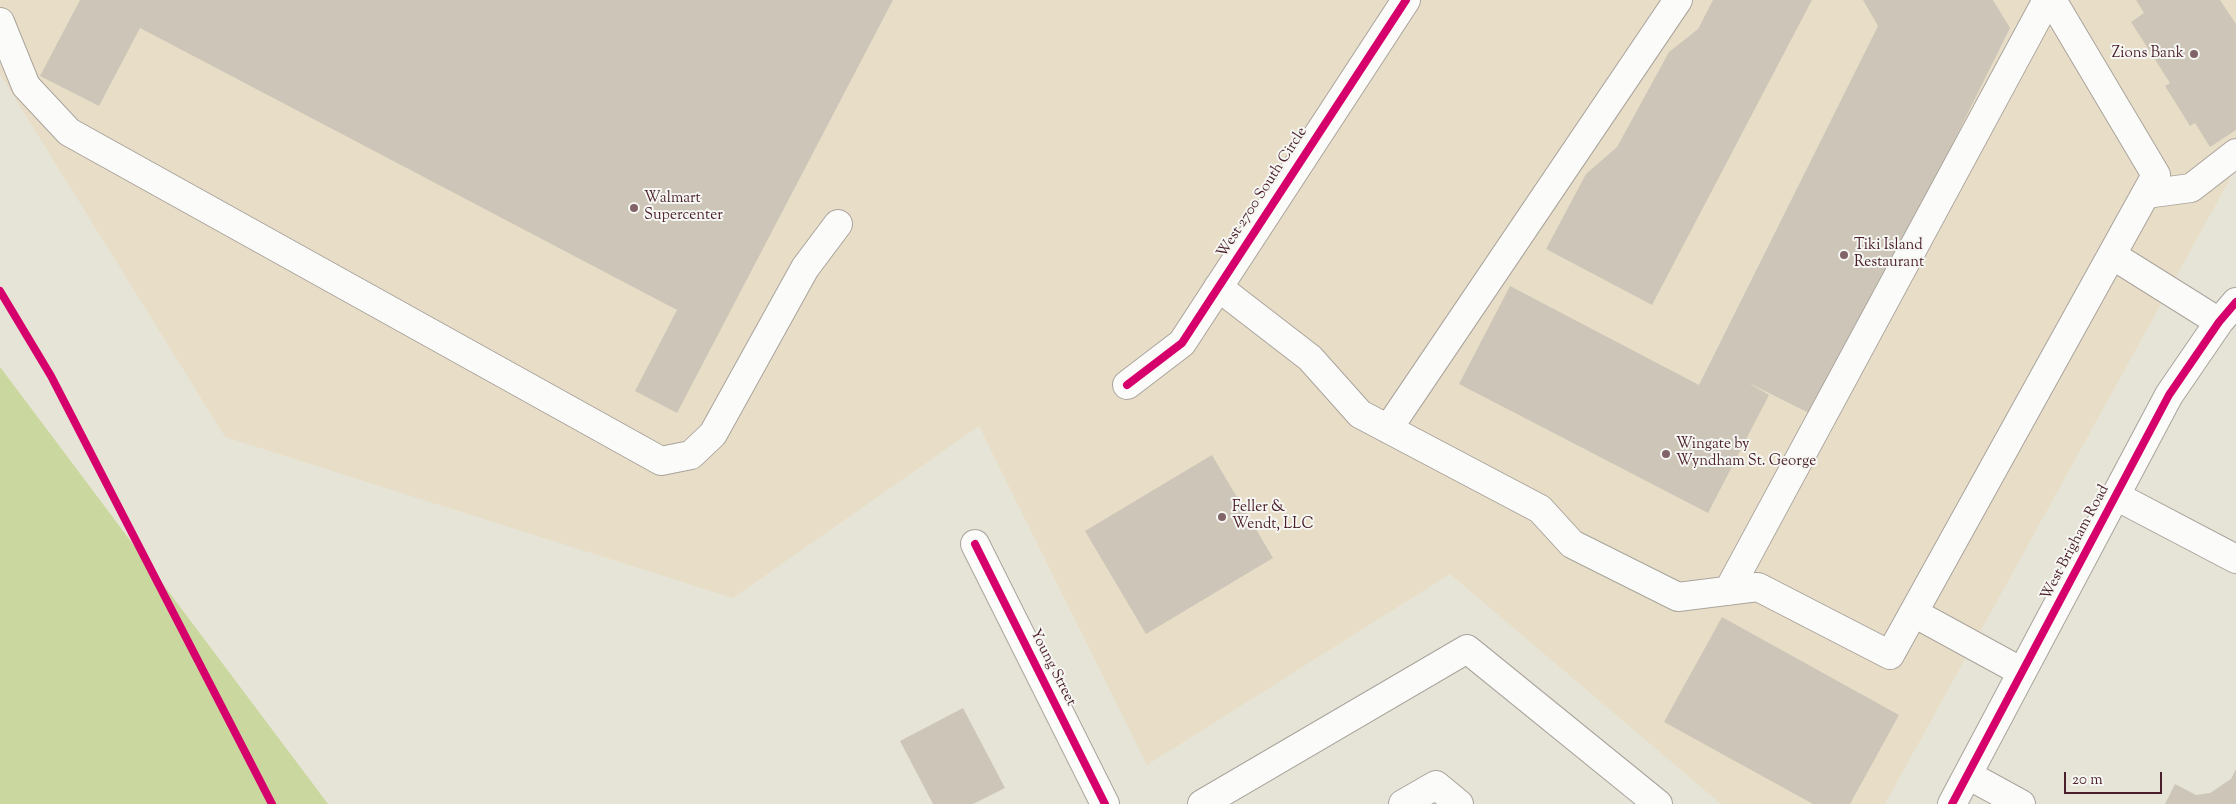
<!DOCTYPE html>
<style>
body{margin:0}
#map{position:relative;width:2236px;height:804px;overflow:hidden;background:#e6e4d6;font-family:"Sorts Mill Goudy",serif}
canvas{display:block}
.scale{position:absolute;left:2064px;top:772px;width:98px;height:22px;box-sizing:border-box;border:2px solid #4a1f2b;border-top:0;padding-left:6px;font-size:15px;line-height:18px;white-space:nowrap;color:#4a1f2b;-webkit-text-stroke:4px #f6f6f2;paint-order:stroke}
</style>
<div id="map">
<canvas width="2236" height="804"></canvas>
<div class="scale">20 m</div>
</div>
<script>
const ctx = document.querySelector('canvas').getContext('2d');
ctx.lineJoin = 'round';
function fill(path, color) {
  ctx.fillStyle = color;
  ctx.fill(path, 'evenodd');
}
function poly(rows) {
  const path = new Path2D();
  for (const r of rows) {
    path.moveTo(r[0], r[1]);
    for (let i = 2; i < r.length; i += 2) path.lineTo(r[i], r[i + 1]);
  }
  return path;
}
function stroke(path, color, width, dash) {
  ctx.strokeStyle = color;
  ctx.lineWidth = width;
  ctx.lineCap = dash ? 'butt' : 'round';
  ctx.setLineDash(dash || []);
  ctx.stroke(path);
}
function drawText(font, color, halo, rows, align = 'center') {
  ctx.font = font + ' "Sorts Mill Goudy",serif';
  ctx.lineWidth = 4;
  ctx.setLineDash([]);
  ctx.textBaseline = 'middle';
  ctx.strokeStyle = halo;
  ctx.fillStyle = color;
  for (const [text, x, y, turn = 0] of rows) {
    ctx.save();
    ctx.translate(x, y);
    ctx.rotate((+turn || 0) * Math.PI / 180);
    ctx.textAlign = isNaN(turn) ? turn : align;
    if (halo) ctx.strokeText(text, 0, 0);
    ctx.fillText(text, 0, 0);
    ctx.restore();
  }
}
const built = poly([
 [0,0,2236,0,2236,168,1885,804,1721,804,1450,574,1147,765,979,426,733,598,225,437,0,74]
]);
const green = poly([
 [0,367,328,804,0,804]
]);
const building = poly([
 [80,0,893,0,677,413,635,391,677,310,140,28,99,106,40,76],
 [1713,0,1812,0,1652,305,1546,249,1586,174,1617,147,1669,52,1698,29],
 [1863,0,1993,0,2010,28,1817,417,1747,382,1769,395,1708,513,1459,384,1510,286,1699,385,1878,26],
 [2136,0,2220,0,2236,24,2236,130,2210,147,2195,123,2190,126,2165,86,2170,83,2131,22,2144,13],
 [1212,455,1273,558,1146,634,1085,531],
 [1722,617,1899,715,1850,804,1813,804,1664,722],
 [963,708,1005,788,973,804,933,804,900,741],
 [2236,769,2236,804,2165,804,2175,784,2196,795,2210,793,2231,779]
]);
const minor = poly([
 [0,22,26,86,69,132,661,461,691,455,713,434,805,268,838,224],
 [2146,194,2191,188,2236,153],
 [2112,255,2219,322],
 [1218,287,1310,358,1360,414,1540,509,1572,544,1678,597,1758,587,1890,655,2156,175,2052,0],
 [1127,385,1182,343,1406,0],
 [1388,429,1678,0],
 [2116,496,2236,559],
 [975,544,1105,804],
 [1728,591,2047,0],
 [1914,613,2022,672],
 [1968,775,2021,804],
 [1202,804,1467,649,1658,804],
 [1403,804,1436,785,1459,804],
 [1952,804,2169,395,2219,322,2236,302]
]);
const cycleway = poly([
 [0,291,51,376,272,804],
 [1127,385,1182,343,1406,0],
 [975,544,1105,804],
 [1952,804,2169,395,2219,322,2236,302]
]);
const markers = [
 [2194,54,5,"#816467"],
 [634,208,5,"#816467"],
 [1844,255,5,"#816467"],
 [1666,454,5,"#816467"],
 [1222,517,5,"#816467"]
];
const poiNames = [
 ["Zions Bank",2184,54,"right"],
 ["Walmart",644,199],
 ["Supercenter",644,216],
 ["Tiki Island",1854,246],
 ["Restaurant",1854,263],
 ["Wingate by",1676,445],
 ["Wyndham St. George",1676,462],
 ["Feller &",1232,508],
 ["Wendt, LLC",1232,525]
];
const streetNames = [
 ["West 2700 South Circle",1263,193,-57],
 ["West Brigham Road",2076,543,-62],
 ["Young Street",1052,668,63]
];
fill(built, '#e8dec7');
fill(green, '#cad79e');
fill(building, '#cdc6b8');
stroke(minor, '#aaa39d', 30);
stroke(minor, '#fbfbf9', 28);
stroke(cycleway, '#d6006c', 8);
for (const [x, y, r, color] of markers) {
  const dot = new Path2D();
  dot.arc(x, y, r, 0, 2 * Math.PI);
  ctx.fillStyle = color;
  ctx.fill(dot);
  stroke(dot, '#f6f6f2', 2);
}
drawText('15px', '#4a1f2b', '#f6f6f2', poiNames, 'left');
drawText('15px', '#4a1f2b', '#f6f6f2', streetNames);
</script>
